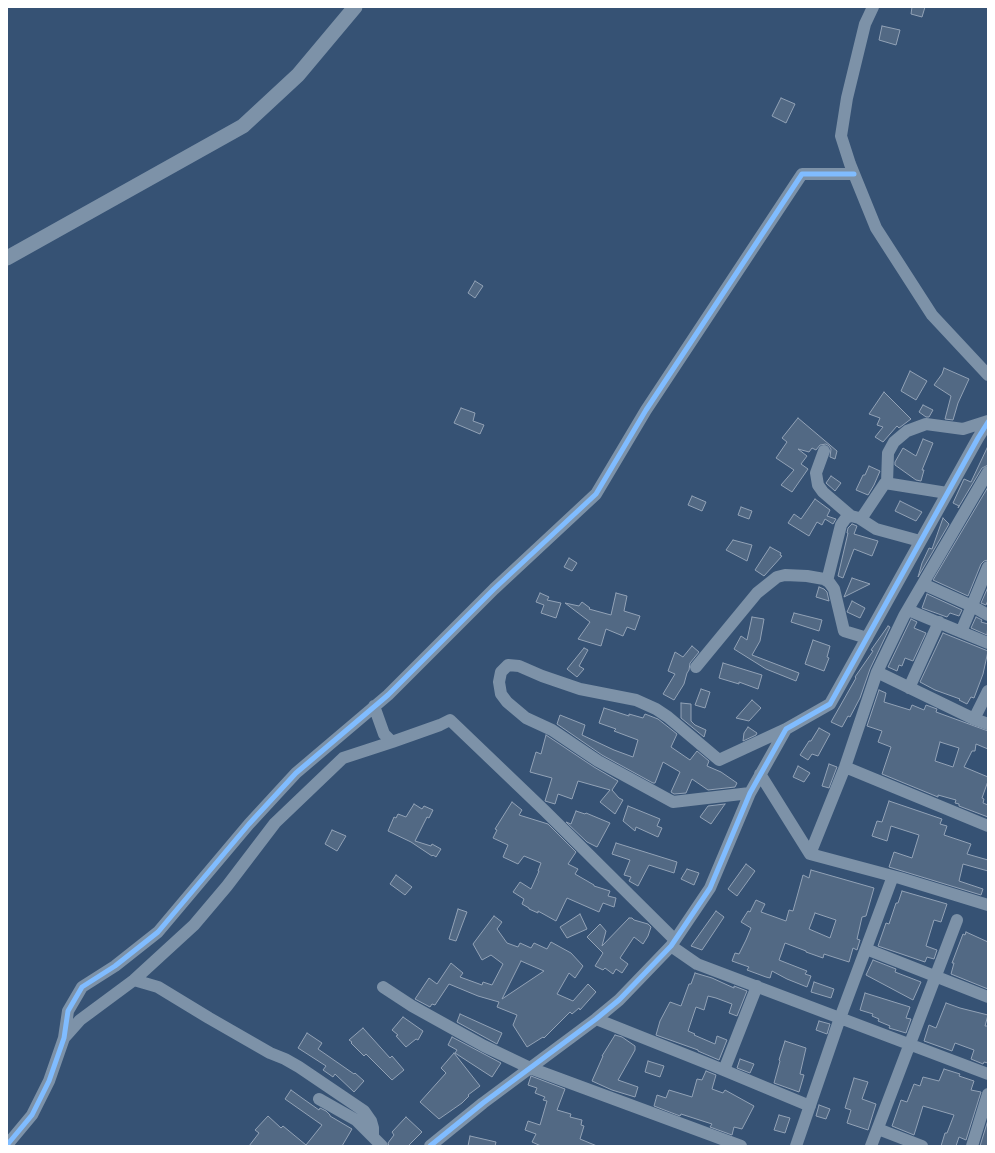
<!DOCTYPE html>
<style>
body{margin:0}
#map{position:relative;width:995px;height:1153px;overflow:hidden;background:#365274;font-family:"Source Sans 3",sans-serif}
canvas{display:block}
.frame{position:absolute;inset:0;border:8px solid #fff;pointer-events:none}
</style>
<div id="map">
<canvas width="995" height="1153"></canvas>
<div class="frame"></div>
</div>
<script>
const ctx = document.querySelector('canvas').getContext('2d');
ctx.lineJoin = 'round';
function fill(path, color) {
  ctx.fillStyle = color;
  ctx.fill(path, 'evenodd');
}
function poly(rows) {
  const path = new Path2D();
  for (const r of rows) {
    path.moveTo(r[0], r[1]);
    for (let i = 2; i < r.length; i += 2) path.lineTo(r[i], r[i + 1]);
  }
  return path;
}
function stroke(path, color, width, dash) {
  ctx.strokeStyle = color;
  ctx.lineWidth = width;
  ctx.lineCap = dash ? 'butt' : 'round';
  ctx.setLineDash(dash || []);
  ctx.stroke(path);
}
const building = poly([
 [912,7,925,7,922,17,911,14,912,7],
 [882,26,900,30,896,45,879,40,882,26],
 [781,98,795,104,786,123,772,116,781,98],
 [475,281,483,286,475,298,468,293,475,281],
 [944,368,969,379,958,403,953,420,945,419,951,396,934,385,942,374,944,368],
 [910,371,927,381,916,400,901,391,910,371],
 [884,392,911,419,899,428,897,426,883,442,875,437,883,427,877,425,880,418,869,414,884,392],
 [923,405,933,410,929,417,926,417,919,412,923,405],
 [461,408,475,413,473,421,484,425,480,434,454,423,461,408],
 [798,418,837,451,835,459,830,457,831,449,829,446,826,444,820,445,816,450,812,448,809,452,798,449,807,456,801,464,808,469,792,492,781,485,794,470,776,458,787,442,782,438,798,418],
 [923,439,933,443,922,470,924,470,921,481,916,480,895,465,895,462,903,448,916,456,923,439],
 [988,446,988,465,982,468,958,508,959,506,953,503,964,479,971,482,988,446],
 [869,466,880,471,874,485,868,495,856,490,863,475,865,475,869,466],
 [831,476,841,483,835,491,826,483,831,476],
 [988,487,988,560,984,561,981,564,968,596,933,580,988,487],
 [692,496,706,502,702,511,688,505,692,496],
 [815,499,830,510,827,516,836,519,833,524,825,519,822,525,817,522,809,536,788,523,794,514,801,519,815,499],
 [900,501,922,512,916,521,895,511,900,501],
 [741,507,752,511,749,519,738,515,741,507],
 [943,518,949,524,918,577,922,563,929,548,932,549,943,518],
 [852,524,857,526,854,534,878,541,872,556,854,549,843,578,838,576,848,533,847,533,848,528,852,524],
 [733,540,752,545,747,561,726,550,733,540],
 [770,547,781,553,780,555,782,556,764,576,755,570,770,547],
 [569,558,577,563,572,571,564,567,569,558],
 [852,578,870,584,844,597,852,578],
 [819,587,824,589,827,592,829,601,816,597,819,587],
 [988,587,988,600,986,605,981,603,988,587],
 [540,593,549,597,547,600,561,603,556,618,541,613,544,605,536,602,540,593],
 [616,593,627,596,624,611,640,616,635,630,627,627,623,636,606,629,601,646,578,639,590,622,565,603,579,606,582,602,590,608,589,609,611,615,616,593],
 [927,594,962,610,959,616,950,613,947,617,922,608,927,594],
 [852,601,865,608,860,618,847,612,852,601],
 [794,613,822,620,819,631,791,622,794,613],
 [752,617,764,619,760,641,752,655,799,673,796,681,766,669,734,649,741,636,747,640,752,617],
 [976,617,982,620,981,622,988,624,987,635,971,628,976,617],
 [911,619,917,622,914,628,926,633,913,661,905,658,902,666,899,665,897,671,888,667,911,619],
 [888,626,890,627,870,669,860,698,850,717,848,716,842,727,831,722,856,678,855,677,873,651,871,650,888,626],
 [943,633,988,651,983,674,974,698,971,697,967,704,959,700,960,699,935,690,920,682,943,633],
 [813,640,830,646,827,657,829,658,824,671,805,664,813,640],
 [692,646,699,652,690,663,689,670,687,673,684,684,674,700,663,694,675,674,668,671,675,652,683,657,692,646],
 [584,648,588,650,579,666,584,669,577,677,567,669,584,648],
 [723,663,762,675,758,689,739,682,739,684,719,678,723,663],
 [701,689,710,692,705,708,695,705,701,689],
 [879,690,886,693,884,702,910,710,912,705,924,710,926,705,937,709,936,712,988,731,988,749,976,744,975,751,972,751,964,767,988,777,988,781,982,798,984,799,983,803,988,805,988,817,959,806,959,804,955,803,956,800,938,795,938,797,882,774,891,747,878,742,882,731,867,726,879,690],
 [940,742,959,748,953,767,935,761,940,742],
 [752,700,761,708,749,721,736,718,752,700],
 [681,703,691,704,691,721,695,725,706,730,704,737,681,718,681,703],
 [604,708,629,716,629,714,643,718,645,714,658,719,677,734,671,747,690,760,697,751,709,761,707,766,721,772,737,783,735,787,708,790,692,779,686,793,674,794,671,792,680,772,663,762,655,783,653,783,602,755,557,724,560,715,585,725,582,735,614,750,633,757,638,740,614,731,616,729,599,723,604,708],
 [748,727,757,733,756,735,743,741,744,733,748,727],
 [819,728,830,734,818,756,812,754,808,760,800,755,809,741,811,741,819,728],
 [546,735,594,767,618,781,612,790,619,798,623,800,615,814,600,802,610,790,578,781,572,799,558,794,555,804,545,801,552,778,530,772,536,752,541,754,546,735],
 [829,764,837,767,829,788,822,786,829,764],
 [798,766,810,773,804,782,793,777,798,766],
 [889,801,942,819,940,824,947,826,944,835,971,844,967,854,988,860,988,871,963,864,959,881,983,889,981,895,889,867,894,852,912,858,919,835,891,826,887,841,872,836,877,821,882,822,889,801],
 [512,802,522,810,519,815,548,824,576,852,568,864,578,869,575,874,594,885,594,886,610,891,608,896,616,898,614,907,603,903,599,912,567,898,556,921,538,911,538,913,529,909,529,908,522,904,524,899,513,892,520,882,531,889,539,871,538,871,541,863,524,856,518,864,503,857,508,845,493,838,497,830,495,829,512,802],
 [414,804,422,809,424,806,433,810,429,818,427,817,415,841,431,846,432,844,441,849,436,857,433,855,432,856,411,842,388,831,394,817,396,818,398,814,406,817,414,804],
 [725,804,711,824,700,817,708,806,725,804],
 [628,806,660,819,657,826,662,828,658,837,636,827,635,831,623,821,628,806],
 [576,811,585,814,586,813,610,823,597,847,587,842,566,822,571,824,576,811],
 [332,830,346,836,337,851,325,844,332,830],
 [616,843,677,862,674,873,649,865,638,886,629,881,631,877,624,875,630,860,612,854,616,843],
 [746,864,755,871,737,896,728,889,746,864],
 [687,869,699,873,694,885,681,879,687,869],
 [811,870,874,888,866,916,862,917,857,939,860,940,857,950,853,948,849,962,824,954,823,958,806,952,806,951,785,943,779,960,807,971,805,974,811,976,807,987,787,979,772,971,770,978,766,977,747,970,749,967,732,961,735,953,739,954,746,940,751,928,741,922,748,911,750,912,756,900,765,904,761,912,786,921,789,910,793,911,803,875,809,878,811,870],
 [815,913,836,920,830,938,809,929,815,913],
 [396,875,412,887,405,895,390,884,396,875],
 [902,891,947,904,941,922,934,920,926,946,937,950,934,959,927,957,925,962,878,946,886,923,889,924,896,903,898,903,902,891],
 [458,909,467,912,456,941,449,939,458,909],
 [716,911,724,917,702,950,691,946,716,911],
 [580,914,587,929,567,938,560,927,580,914],
 [494,916,502,922,497,929,507,943,518,947,520,943,531,948,534,943,547,949,551,942,571,953,583,966,575,978,569,973,557,994,573,1001,588,984,596,992,580,1010,579,1008,572,1014,570,1012,544,1038,543,1037,527,1047,513,1025,517,1015,497,1007,499,1002,478,996,449,984,435,1005,432,1004,430,1007,415,999,429,978,437,984,451,963,463,973,460,977,482,985,483,982,492,985,503,964,491,955,482,960,473,944,494,916],
 [521,961,544,971,502,999,521,961],
 [629,918,632,918,634,920,648,924,651,927,648,936,643,944,634,937,620,958,628,964,622,973,616,969,613,974,605,968,603,970,595,966,603,953,587,937,600,924,606,931,602,946,629,918],
 [966,932,988,942,988,989,951,974,954,963,952,963,963,934,965,935,966,932],
 [873,960,896,969,895,972,921,982,913,1000,866,975,873,960],
 [695,973,712,978,734,988,734,986,747,991,737,1016,729,1013,732,1004,716,998,708,996,704,1010,696,1007,688,1031,695,1034,694,1035,715,1044,717,1036,727,1040,719,1060,698,1051,698,1050,656,1035,660,1021,670,1002,681,1006,689,984,691,984,695,973],
 [814,982,834,989,831,998,811,992,814,982],
 [865,993,910,1007,906,1018,911,1019,906,1033,889,1028,890,1026,878,1021,879,1019,872,1016,873,1014,860,1010,865,993],
 [946,1003,960,1008,988,1015,985,1026,988,1026,988,1063,984,1062,983,1064,971,1059,974,1050,955,1043,952,1051,924,1041,929,1025,936,1028,946,1003],
 [460,1014,502,1033,497,1044,457,1022,460,1014],
 [403,1017,423,1031,418,1040,416,1039,406,1047,396,1036,398,1035,392,1030,403,1017],
 [819,1021,830,1024,827,1034,816,1030,819,1021],
 [363,1028,390,1058,392,1056,404,1070,392,1080,366,1054,364,1056,351,1043,352,1042,349,1040,363,1028],
 [307,1033,322,1043,318,1049,354,1074,355,1073,364,1081,354,1092,335,1074,333,1077,323,1070,326,1066,298,1048,307,1033],
 [615,1035,622,1037,635,1046,635,1050,618,1080,638,1087,635,1097,612,1090,592,1081,603,1056,602,1056,615,1035],
 [452,1037,501,1063,492,1077,455,1053,457,1050,448,1045,452,1037],
 [785,1041,806,1048,800,1074,804,1075,799,1092,774,1083,780,1061,779,1060,785,1041],
 [454,1053,480,1086,468,1095,469,1096,462,1103,439,1119,420,1102,446,1073,441,1068,454,1053],
 [740,1059,754,1064,750,1073,737,1068,740,1059],
 [648,1061,664,1066,660,1077,645,1072,648,1061],
 [944,1069,960,1074,959,1076,974,1081,971,1090,981,1092,966,1140,959,1137,956,1146,941,1146,945,1133,947,1133,954,1115,923,1106,914,1135,892,1126,901,1100,907,1102,914,1084,920,1086,923,1077,939,1081,944,1069],
 [706,1071,716,1075,712,1089,723,1093,725,1090,754,1106,742,1129,734,1127,732,1135,710,1127,712,1124,681,1114,680,1116,654,1106,657,1095,666,1098,669,1090,692,1097,697,1079,702,1080,706,1071],
 [531,1076,565,1089,557,1110,571,1114,570,1117,582,1120,581,1125,584,1126,580,1139,597,1146,541,1146,532,1142,536,1134,525,1130,528,1121,540,1125,547,1101,543,1100,545,1097,535,1093,537,1088,528,1085,531,1076],
 [854,1078,868,1082,862,1099,876,1104,868,1130,847,1123,851,1110,845,1108,854,1078],
 [291,1090,302,1098,319,1110,320,1108,326,1111,330,1115,330,1116,352,1129,342,1146,249,1146,259,1133,255,1130,268,1116,281,1128,283,1126,306,1145,322,1125,285,1099,291,1090],
 [819,1105,830,1109,826,1119,816,1116,819,1105],
 [779,1115,790,1118,785,1133,774,1130,779,1115],
 [406,1117,422,1132,408,1146,389,1146,388,1143,394,1135,392,1132,406,1117],
 [988,1120,988,1146,980,1146,988,1120],
 [470,1136,496,1142,495,1146,468,1146,470,1136]
]);
const minor = poly([
 [873,7,865,24,847,98,841,136,850,164,876,228,932,315,988,375],
 [824,451,816,473,818,485,823,492,851,516],
 [887,483,888,453,894,442,907,431,926,424,963,429,988,421],
 [861,519,885,483,947,493],
 [827,581,841,525,846,518,851,516,859,518,876,529,920,541],
 [923,584,972,606,988,615],
 [908,610,988,643],
 [961,632,988,567],
 [696,667,757,593,777,577,785,575,807,576,824,579,829,582,834,589,844,631,867,638],
 [877,672,974,719,988,724],
 [909,688,939,622],
 [374,706,384,734,392,742,440,725,450,720,545,811,675,940],
 [974,719,988,691],
 [845,767,988,826],
 [760,774,810,854,900,878,988,905],
 [750,793,673,802,598,761,552,730,526,718,507,702,501,694,499,682,501,672,508,665,519,666,542,676,580,689,636,700,656,709,668,717,719,760,786,729],
 [810,854,845,767,877,672,904,616,988,472],
 [671,946,697,964,988,1074],
 [866,949,988,997],
 [134,980,158,987,209,1018,270,1053,285,1059,299,1067,364,1111,371,1121,373,1128,373,1135],
 [383,987,412,1006,484,1046,530,1068,741,1146],
 [596,1019,709,1064,810,1106],
 [64,1038,80,1020,134,980,194,925,227,886,275,823,343,758,392,742],
 [724,1070,757,986],
 [319,1099,356,1120,382,1146],
 [878,1129,922,1146],
 [7,1145,32,1115,49,1081,64,1038,68,1011,82,987,115,966,158,932,249,824,296,773,388,695,494,589,596,494,646,410,802,174,854,174],
 [430,1146,483,1103,596,1019,619,1000,671,946,710,888,750,793,786,729,830,704,978,438,988,422],
 [796,1146,840,1018,893,876],
 [871,1146,957,920],
 [972,1146,988,1094]
]);
const tertiary = poly([
 [7,258,243,126,298,75,355,7]
]);
const cycleway = poly([
 [7,1145,32,1115,49,1081,64,1038,68,1011,82,987,115,966,158,932,249,824,296,773,388,695,494,589,596,494,646,410,802,174,854,174],
 [430,1146,483,1103,596,1019,619,1000,671,946,710,888,750,793,786,729,830,704,978,438,988,422]
]);
fill(building, '#526984');
stroke(building, '#92a2b6', 1);
stroke(minor, '#7d92a8', 12);
stroke(tertiary, '#7d92a8', 15);
stroke(cycleway, '#80bcff', 5);
</script>
